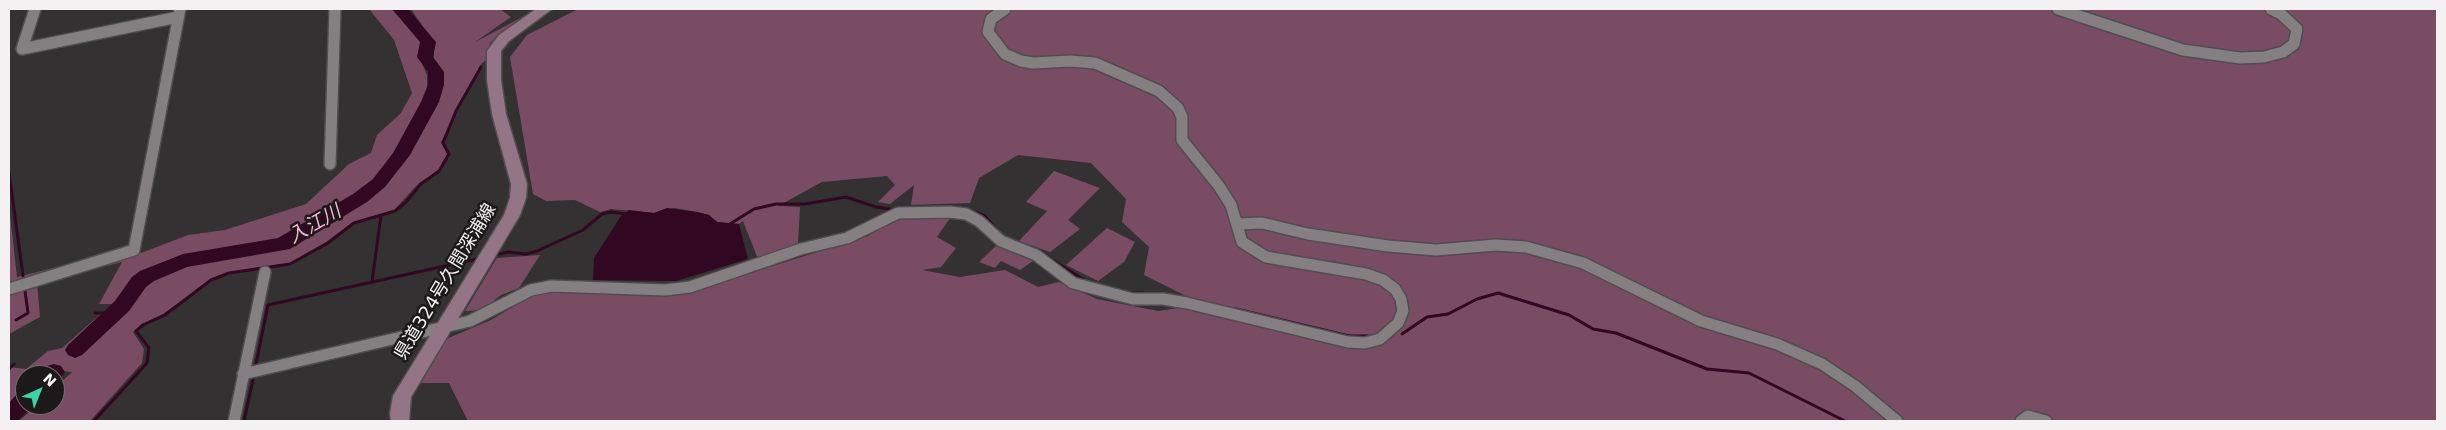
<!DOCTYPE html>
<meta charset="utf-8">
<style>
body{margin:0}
#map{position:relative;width:2446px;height:430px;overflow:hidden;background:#343132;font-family:"DejaVu Sans",sans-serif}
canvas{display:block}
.frame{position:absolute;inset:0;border:10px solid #f4f1f3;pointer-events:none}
.north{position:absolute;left:15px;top:365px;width:50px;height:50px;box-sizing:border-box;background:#1b191a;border:1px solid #726f71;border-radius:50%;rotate:44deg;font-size:14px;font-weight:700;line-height:20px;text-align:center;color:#f4f1f3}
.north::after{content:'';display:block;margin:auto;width:18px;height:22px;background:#3ad4a5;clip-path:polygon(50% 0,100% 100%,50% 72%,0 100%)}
</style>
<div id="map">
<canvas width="2446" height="430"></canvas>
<div class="frame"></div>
<div class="north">N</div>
</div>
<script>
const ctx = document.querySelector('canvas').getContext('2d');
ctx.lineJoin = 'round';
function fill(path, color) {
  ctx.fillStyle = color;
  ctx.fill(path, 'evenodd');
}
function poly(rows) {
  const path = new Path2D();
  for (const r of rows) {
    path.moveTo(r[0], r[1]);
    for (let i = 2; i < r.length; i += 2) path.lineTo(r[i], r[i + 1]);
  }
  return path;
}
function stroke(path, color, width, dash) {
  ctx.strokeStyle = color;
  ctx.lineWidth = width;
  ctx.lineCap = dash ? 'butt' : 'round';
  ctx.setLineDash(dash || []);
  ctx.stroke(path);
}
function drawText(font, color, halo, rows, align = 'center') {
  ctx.font = font + ' "DejaVu Sans","Noto Sans JP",sans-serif';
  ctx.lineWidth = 5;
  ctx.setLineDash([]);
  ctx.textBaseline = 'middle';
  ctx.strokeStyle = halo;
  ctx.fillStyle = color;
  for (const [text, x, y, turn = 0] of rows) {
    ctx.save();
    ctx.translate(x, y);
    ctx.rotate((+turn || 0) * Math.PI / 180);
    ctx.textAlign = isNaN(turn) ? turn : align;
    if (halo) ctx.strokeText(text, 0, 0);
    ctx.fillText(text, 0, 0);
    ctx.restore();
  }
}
const green = poly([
 [369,9,397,9,415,29,425,47,419,57,427,75,427,91,419,112,392,161,361,192,294,232,272,242,177,260,135,280,116,306,71,350,79,351,124,312,143,284,171,268,273,250,298,238,368,196,401,166,444,80,434,62,434,43,411,9,500,9,511,17,475,42,534,11,501,33,490,43,486,60,481,64,441,142,447,154,438,171,419,183,394,210,353,222,326,242,290,263,229,272,210,280,163,314,142,324,133,332,144,349,142,363,90,421,19,421,37,405,55,405,55,388,72,372,42,369,37,375,25,375,25,387,9,404,9,367,26,369,48,351,62,348,112,304,99,304,122,262,37,283,40,317,9,334,9,205,17,277,137,248,141,253,188,235,225,230,306,204,349,164,371,153,377,135,401,113,412,93,394,40],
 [578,9,2437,9,2437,421,468,421,449,383,421,383,446,339,491,320,526,299,544,292,565,290,661,296,687,293,868,236,880,227,905,218,950,218,937,237,956,248,941,267,922,270,960,277,1005,270,1038,287,1059,282,1097,299,1158,311,1185,307,1184,295,1144,275,1149,247,1122,222,1126,199,1091,163,1018,155,979,178,970,203,911,205,914,185,890,204,878,202,895,185,887,176,822,182,778,206,800,207,798,243,758,259,743,221,739,224,717,222,709,215,697,212,674,208,654,213,611,209,600,212,575,200,546,201,533,194,510,57,527,35],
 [1054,171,1100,188,1068,220,1080,229,1050,252,1019,241,1047,211,1026,202],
 [1107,228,1135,242,1124,262,1098,281,1066,265],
 [997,245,1033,261,1020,270,1001,261,995,268,979,262],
 [540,255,519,288,501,295,482,310,465,311,497,258]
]);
const water = poly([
 [667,208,697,212,709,215,717,222,739,224,748,259,676,281,593,280,594,258,621,216,629,210,654,213]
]);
const stream = poly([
 [9,172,23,276],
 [967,209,985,216,996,229],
 [730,224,754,209,776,204,805,204,846,197,876,207,896,210],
 [1037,250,1084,280],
 [499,254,508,252,526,254,537,251,583,230,602,214,611,212,627,214],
 [372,282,381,215],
 [1131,293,1144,293],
 [1236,309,1349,336,1368,336],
 [95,313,115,313],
 [16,320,28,313,25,291],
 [1402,334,1427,317,1448,314,1477,299,1498,293,1569,315,1593,329,1616,333,1707,369,1749,373,1845,421],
 [9,369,14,364],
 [255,369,268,305,477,259],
 [94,421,147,363,149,348,136,331,143,325,165,315,211,280,229,273,290,264,328,243,354,223,395,211,405,203,421,184,439,171,449,154,443,143,456,111,481,67],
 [244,421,254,375]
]);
const river = poly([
 [392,9,408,9,436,42,433,57,444,72,444,85,439,102,410,155,385,187,367,202,290,249,187,267,154,281,146,287,129,311,82,355,75,358,68,355,65,350,68,345,115,301,132,277,140,271,183,254,278,238,353,194,373,179,393,153,421,102,428,85,428,72,417,57,420,42,392,9],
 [54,364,61,366,65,372,61,378,55,382,55,375,40,375,47,366,54,364],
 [25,392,25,405,33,406,17,421,9,421,9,403,17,394,25,392]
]);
const minor = poly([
 [35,9,22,49,178,17],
 [2058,9,2183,50,2240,58,2264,57,2283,52,2294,44,2297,29,2281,14,2271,9],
 [330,164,335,9],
 [1237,224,1262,223,1308,234,1388,246,1436,250,1496,245,1526,247,1583,263,1701,321,1777,344,1822,364,1855,386,1897,421],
 [9,289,134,250,180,9],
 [243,374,470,321,531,290,551,286,665,290,690,287,801,249,847,238,898,213,950,212,966,214,979,221,1001,241,1036,255,1073,283,1133,299,1163,299,1187,303,1348,342,1365,343,1380,339,1398,323,1403,311,1401,299,1395,289,1383,280,1366,274,1266,257,1242,242,1231,205,1219,186,1182,140,1182,117,1178,108,1159,91,1095,63,1070,61,1033,63,1021,61,1005,54,988,32,991,19,1005,9],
 [234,421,265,272],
 [2021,421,2028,416,2046,421]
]);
const secondary = poly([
 [536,9,552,9,509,41,501,51,501,80,506,114,527,184,526,198,520,215,411,397,409,421,391,421,390,413,393,396,504,215,510,198,511,184,492,114,487,80,487,51,499,35,536,9]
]);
const streetNames = [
 ["県道324号久間深浦線",446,282,-59]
];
const waterNames = [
 ["入江川",315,225,-30]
];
fill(green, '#7a4c64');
fill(water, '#320721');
stroke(stream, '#320721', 3);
fill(river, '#320721');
stroke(minor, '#504d4e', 14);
stroke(secondary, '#504d4e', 3);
stroke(minor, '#848082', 11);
fill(secondary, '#947586');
drawText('18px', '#f4f1f3', '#1b191a', streetNames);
drawText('italic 19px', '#feafd7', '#1b191a', waterNames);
</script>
